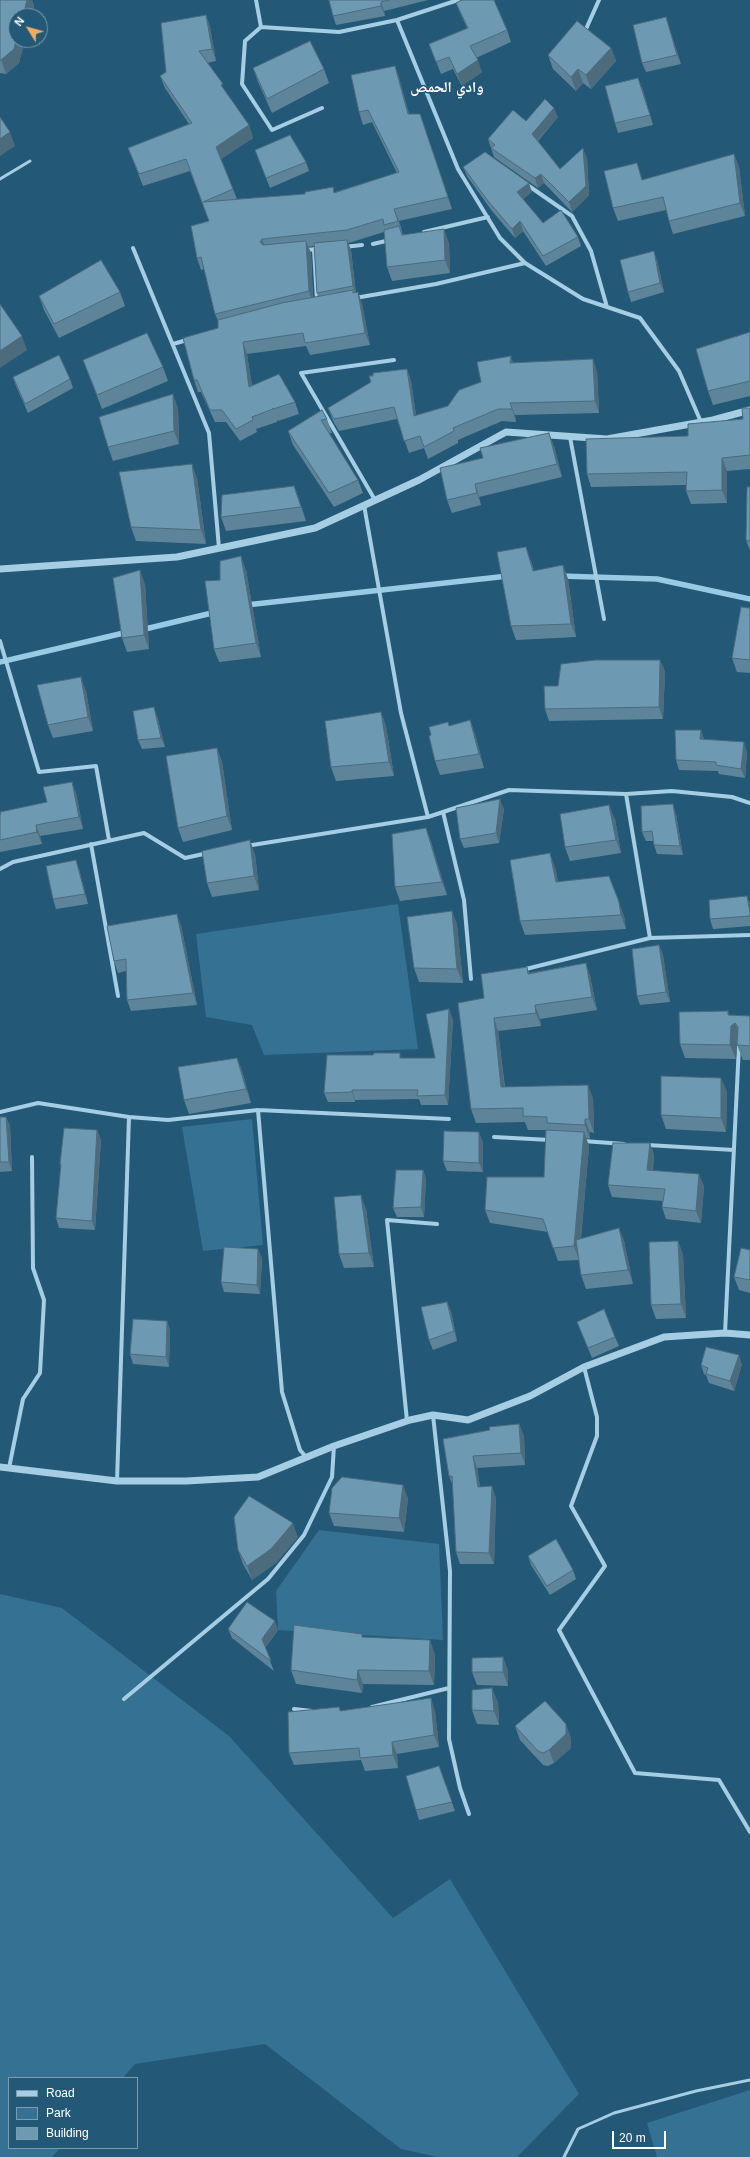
<!DOCTYPE html>
<meta charset="utf-8">
<style>
body{margin:0}
#map{position:relative;width:750px;height:2157px;overflow:hidden;background:#245877;font-family:Helvetica,sans-serif}
canvas{display:block}
.legend{position:absolute;left:8px;top:2077px;width:130px;height:72px;box-sizing:border-box;background:#245877;border:1px solid #7c9bad;margin:0;padding:5px 7px;list-style:none;font-size:12px;color:#fff}
.legend li{display:flex;align-items:center;gap:8px;height:20px}
.legend b{width:20px;border:1px solid #7c9bad}
.north{position:absolute;left:8px;top:8px;width:40px;height:40px;box-sizing:border-box;background:#245877;border:1px solid #7c9bad;border-radius:50%;rotate:307deg;font-size:11px;font-weight:700;line-height:16px;text-align:center;color:#fff}
.north::after{content:'';display:block;margin:auto;width:14px;height:18px;background:#edae69;clip-path:polygon(50% 0,100% 100%,50% 72%,0 100%)}
.scale{position:absolute;left:612px;top:2131px;width:54px;height:18px;box-sizing:border-box;border:2px solid #fff;border-top:0;padding-left:5px;font-size:12px;line-height:14px;white-space:nowrap;color:#fff;-webkit-text-stroke:3px #245877;paint-order:stroke}
</style>
<div id="map">
<canvas width="750" height="2157"></canvas>
<ul class="legend">
<li><b style="height:5px;background:#a5cde3"></b>Road</li>
<li><b style="height:11px;background:#347193"></b>Park</li>
<li><b style="height:11px;background:#6d99b2"></b>Building</li>
</ul>
<div class="north">N</div>
<div class="scale">20 m</div>
</div>
<script>
const ctx = document.querySelector('canvas').getContext('2d');
ctx.lineJoin = 'round';
function fill(path, color) {
  ctx.fillStyle = color;
  ctx.fill(path, 'evenodd');
}
function poly(rows) {
  const path = new Path2D();
  for (const r of rows) {
    path.moveTo(r[0], r[1]);
    for (let i = 2; i < r.length; i += 2) path.lineTo(r[i], r[i + 1]);
  }
  return path;
}
function stroke(path, color, width, dash) {
  ctx.strokeStyle = color;
  ctx.lineWidth = width;
  ctx.lineCap = dash ? 'butt' : 'round';
  ctx.setLineDash(dash || []);
  ctx.stroke(path);
}
function drawText(font, color, halo, rows, align = 'center') {
  ctx.font = font + ' Helvetica,"Noto Naskh Arabic",sans-serif';
  ctx.lineWidth = 3;
  ctx.setLineDash([]);
  ctx.textBaseline = 'middle';
  ctx.strokeStyle = halo;
  ctx.fillStyle = color;
  for (const [text, x, y, turn = 0] of rows) {
    ctx.save();
    ctx.translate(x, y);
    ctx.rotate((+turn || 0) * Math.PI / 180);
    ctx.textAlign = isNaN(turn) ? turn : align;
    if (halo) ctx.strokeText(text, 0, 0);
    ctx.fillText(text, 0, 0);
    ctx.restore();
  }
}
const green = poly([
 [398,904,418,1049,264,1055,252,1025,206,1017,196,934],
 [252,1119,263,1245,203,1251,182,1127],
 [319,1530,439,1544,443,1640,278,1630,276,1591],
 [0,1594,62,1608,229,1736,393,1918,450,1879,579,2094,517,2157,438,2157,401,2149,265,2044,135,2064,123,2078,9,2078,9,2148,60,2148,52,2157,0,2157],
 [750,2090,750,2157,657,2157,647,2123]
]);
const stream = poly([
 [560,576,657,579,750,599],
 [246,605,508,576],
 [141,630,216,612],
 [0,662,128,632]
]);
const service = poly([
 [0,179,30,161],
 [564,2157,578,2129,614,2113,696,2091,750,2080]
]);
const minor = poly([
 [256,0,261,27],
 [397,20,458,169,500,238,525,263,583,299,640,318,679,371,701,422],
 [586,29,599,0],
 [322,108,272,130,242,84,245,41,261,27,339,32,397,20,458,0],
 [526,184,572,216,591,251,607,307],
 [424,232,488,217],
 [373,244,390,240],
 [344,247,362,245],
 [133,248,209,433,219,548],
 [314,249,317,301],
 [304,250,320,249],
 [355,298,436,284,525,263],
 [173,344,187,340],
 [570,437,604,619],
 [375,500,301,373,394,360],
 [364,505,401,713,428,817],
 [0,641,39,772,96,766,109,840],
 [626,794,650,938],
 [443,812,464,900,471,979],
 [91,844,118,996],
 [246,846,428,817,509,790,626,794,672,791,732,797,750,803],
 [0,869,13,862,144,833,185,858,208,853],
 [522,970,650,938,750,935],
 [0,1112,38,1103,129,1117,168,1120,258,1110],
 [494,1137,550,1140],
 [583,1141,624,1144],
 [647,1145,734,1150],
 [725,1333,739,1045],
 [584,1367,597,1417,597,1436,571,1506,605,1566,559,1630,635,1773,719,1780,750,1832],
 [433,1415,450,1571,449,1739,460,1788,469,1814],
 [407,1421,387,1220,437,1224],
 [307,1458,300,1450,282,1392,258,1110,449,1119],
 [9,1468,23,1399,40,1373,44,1300,33,1268,32,1157],
 [117,1481,129,1117],
 [124,1699,268,1579,304,1535,332,1477,334,1446],
 [372,1707,449,1688],
 [294,1709,312,1711]
]);
const tertiary = poly([
 [0,569,177,557,315,528,419,480,506,432,607,439,713,420,750,410],
 [0,1467,117,1481,186,1481,258,1477,334,1446,410,1420,433,1415,468,1420,530,1396,584,1367,664,1337,725,1333,750,1335]
]);
const wall = poly([
 [0,0,32,0,34,6,19,63,6,74,0,73],
 [329,0,428,0,384,11,385,16,336,25,333,16],
 [456,3,507,30,511,42,476,58,482,72,462,86,453,69,441,74,429,44,467,28,461,15],
 [206,15,210,27,216,61,207,63,225,91,249,125,253,138,221,159,237,199,335,192,397,173,372,122,363,125,359,112,395,66,399,78,409,114,420,114,452,209,399,221,403,235,449,243,450,273,392,281,387,267,384,232,352,242,348,243,351,250,356,293,358,292,362,304,370,345,310,355,306,346,247,354,252,386,295,402,299,414,278,421,277,420,277,422,256,429,257,432,240,441,226,422,215,422,201,392,198,392,194,380,218,328,218,321,215,314,204,269,201,270,197,258,209,221,190,171,143,186,128,148,189,124,165,88,160,76,166,72],
 [314,246,317,293,318,297,313,298,311,253,308,247],
 [669,27,681,64,646,72,642,63],
 [611,48,616,61,591,89,583,83,576,91,553,69,548,55],
 [253,68,324,69,329,83,272,113,258,82],
 [642,87,653,125,618,133,615,123],
 [558,117,538,141,560,169,587,158,589,195,572,212,544,183,538,188,494,157,488,139,526,121],
 [255,150,306,162,309,171,270,188],
 [734,154,739,167,745,216,673,234,669,221,666,210,618,221,613,208,642,180],
 [463,167,532,192,523,199,543,223,578,237,581,246,546,266,523,231,515,238,492,211,467,176],
 [657,260,664,292,631,302,628,292],
 [120,292,125,306,59,338,44,310,39,296],
 [750,332,750,396,713,405,708,391],
 [83,360,163,367,168,381,102,409],
 [513,363,597,371,599,413,515,415,516,422,502,421,458,440,458,443,428,459,424,448,409,453,397,419,339,431,333,421,328,408,371,382,369,376,407,369,411,381,416,415,448,406,481,382],
 [13,377,70,379,73,388,28,413,16,386],
 [178,408,179,444,113,461,108,447],
 [750,408,750,469,727,471,727,503,691,504,686,491,686,485,591,487,587,474,688,436,743,419],
 [322,410,327,419,332,433,329,433,358,480,363,493,334,507,293,445,288,431],
 [554,446,562,477,479,497,481,505,452,513,447,500,483,458],
 [197,478,206,544,136,541,131,527],
 [294,486,299,499,306,521,226,531,221,517],
 [750,487,750,551,746,540],
 [531,561,534,571,563,565,568,579,576,637,516,640,511,626],
 [246,570,261,657,219,662,214,649,220,580],
 [145,584,149,649,127,652,122,638],
 [750,608,750,673,737,672,732,658],
 [660,660,665,672,663,719,549,721,545,709,558,686],
 [86,691,93,731,53,738,48,725],
 [381,712,386,726,394,776,336,781,331,767],
 [157,716,165,747,142,749,138,740],
 [470,720,475,734,484,768,440,775,435,761],
 [701,730,704,739,747,752,745,778,719,774,718,771,679,770,676,760],
 [217,748,222,762,232,830,183,842,178,828],
 [72,782,76,793,83,829,40,836,42,844,0,852,0,814,47,802],
 [504,809,499,843,464,848,460,839],
 [676,814,683,855,657,854,654,845,653,841,646,841,642,832],
 [615,819,621,853,570,861,565,847],
 [426,828,431,842,447,895,400,901,395,887],
 [255,854,259,890,212,897,207,883],
 [555,867,558,882,624,916,626,929,525,935,520,921],
 [79,869,88,904,56,909,53,899],
 [747,896,750,905,750,926,713,929,710,919],
 [452,911,457,925,463,983,419,982,414,968],
 [181,925,197,1005,131,1011,127,1000,126,971,118,973,114,961],
 [659,945,663,955,670,1002,640,1005,637,996],
 [586,963,590,976,597,1010,540,1019,541,1026,498,1031,505,1087,593,1098,594,1133,590,1132,590,1139,586,1138,589,1146,581,1239,619,1228,624,1241,633,1284,586,1289,581,1275,579,1260,558,1261,548,1232,490,1223,485,1210,544,1177,546,1130,528,1130,525,1122,476,1123,471,1109,484,998,527,967,529,973],
 [728,1011,729,1015,750,1016,750,1060,743,1060,737,1045,738,1040,737,1040,736,1059,685,1058,680,1044],
 [453,1019,448,1105,421,1105,419,1099,355,1100,355,1102,328,1102,324,1093,402,1058,435,1058],
 [237,1058,242,1071,251,1103,189,1114,184,1100],
 [727,1091,726,1132,666,1129,661,1115],
 [0,1117,6,1117,10,1126,12,1171,0,1172],
 [97,1130,101,1140,95,1230,59,1228,56,1218,61,1167,60,1164],
 [483,1142,483,1172,447,1171,443,1161],
 [650,1143,654,1155,653,1170,704,1186,701,1223,666,1219,662,1207,663,1201,612,1197,608,1185],
 [423,1170,426,1179,424,1217,397,1217,393,1208],
 [366,1209,374,1267,344,1268,339,1254],
 [678,1241,683,1255,686,1318,656,1319,651,1305],
 [750,1250,750,1293,739,1290,734,1277],
 [262,1258,260,1294,224,1292,221,1282],
 [447,1302,451,1311,457,1341,433,1350,429,1340],
 [167,1321,170,1330,169,1367,133,1364,130,1354],
 [577,1322,615,1337,619,1346,592,1358],
 [742,1364,734,1391,709,1383,706,1375,704,1374,701,1365],
 [519,1424,524,1436,525,1465,477,1468,480,1487,496,1498,494,1564,460,1564,456,1552,453,1486,449,1476,443,1439],
 [403,1485,408,1499,404,1532,334,1526,329,1513],
 [298,1537,276,1563,252,1580,243,1564,238,1550],
 [528,1556,573,1570,576,1579,550,1595,531,1565],
 [228,1629,278,1630,265,1648,274,1671,232,1638],
 [435,1654,434,1685,363,1684,362,1693,296,1684,291,1670],
 [503,1657,508,1671,508,1686,477,1685,472,1672],
 [498,1702,499,1725,477,1724,472,1710],
 [339,1707,341,1711,435,1711,439,1747,397,1754,398,1768,365,1771,361,1760,294,1765,289,1753],
 [515,1726,571,1738,571,1748,554,1763,548,1766,543,1765,520,1740],
 [439,1766,455,1811,419,1820,416,1810]
]);
const shadedWall = poly([
 [27,0,32,0,34,6,31,16,23,16],
 [381,2,384,11,385,16,381,6],
 [206,15,210,27,216,61,212,49],
 [666,17,669,27,681,64,677,55],
 [16,40,25,40,19,63,6,74,1,60],
 [611,48,616,61,591,89,586,75],
 [478,60,482,72,462,86,457,74],
 [395,66,399,78,413,127,408,114],
 [578,69,583,83,576,91,571,77],
 [638,78,642,87,653,125,650,115],
 [554,108,558,117,535,143,532,134],
 [249,125,253,138,221,159,216,147],
 [10,132,15,146,0,156,0,139],
 [583,148,587,158,589,195,572,212,569,202],
 [734,154,739,167,745,216,740,203],
 [541,174,544,183,538,188,535,178],
 [529,183,532,192,520,201,517,192],
 [394,209,399,221,403,233,398,221],
 [520,221,523,231,515,238,512,229],
 [444,229,449,243,450,273,445,260],
 [262,239,266,251,260,242],
 [347,240,351,250,356,295,353,286],
 [306,241,311,253,313,303,309,291],
 [654,251,657,260,664,292,660,283],
 [358,292,362,304,370,345,365,333],
 [22,336,27,350,0,368,0,351],
 [243,342,247,354,254,399,249,387],
 [511,356,515,368,510,363],
 [593,359,597,371,599,413,595,401],
 [407,369,411,381,418,428,414,416],
 [173,394,178,408,179,444,174,431],
 [510,403,515,415,516,422,512,409],
 [549,433,554,446,562,477,557,464],
 [722,458,727,471,727,503,722,490],
 [192,464,197,478,206,544,201,530],
 [475,484,479,497,481,505,477,493],
 [294,486,299,499,306,521,301,507],
 [526,547,531,561,538,585,533,571],
 [241,556,246,570,261,657,256,643],
 [563,565,568,579,576,637,571,624],
 [140,570,145,584,149,649,144,635],
 [660,660,665,672,663,719,659,707],
 [81,677,86,691,93,731,88,717],
 [154,707,157,716,165,747,161,738],
 [381,712,386,726,394,776,389,762],
 [470,720,475,734,484,768,479,754],
 [701,730,704,739,700,739],
 [744,742,747,752,745,778,741,769],
 [217,748,222,762,232,830,227,816],
 [72,782,76,793,83,829,79,817],
 [500,799,504,809,499,843,496,833],
 [673,804,676,814,683,855,680,846],
 [609,805,615,819,621,853,616,840],
 [36,825,40,836,42,844,37,832],
 [426,828,431,842,447,895,442,882],
 [250,840,255,854,259,890,254,876],
 [550,853,555,867,561,896,556,882],
 [76,860,79,869,88,904,85,894],
 [747,896,750,905,750,913],
 [619,902,624,916,626,929,621,915],
 [452,911,457,925,463,983,457,969],
 [177,914,181,925,197,1005,193,993],
 [659,945,663,955,670,1002,666,992],
 [586,963,590,976,597,1010,592,997],
 [535,1005,540,1019,541,1026,536,1013],
 [449,1009,453,1019,448,1105,445,1095],
 [728,1011,733,1025,735,1023,741,1038,737,1040,736,1059,730,1045],
 [494,1018,498,1031,506,1100,501,1087],
 [237,1058,242,1071,251,1103,246,1089],
 [721,1078,727,1091,726,1132,721,1118],
 [588,1085,593,1098,594,1133,589,1119],
 [352,1090,355,1100,355,1102,352,1092],
 [6,1117,10,1126,12,1171,9,1162],
 [585,1119,590,1132,590,1139,585,1125],
 [97,1130,101,1140,95,1230,92,1221],
 [479,1132,483,1142,483,1172,479,1163],
 [584,1132,589,1146,579,1260,574,1246],
 [650,1143,654,1155,651,1182,647,1170],
 [423,1170,426,1179,424,1217,421,1207],
 [699,1174,704,1186,701,1223,696,1211],
 [361,1195,366,1209,374,1267,369,1253],
 [619,1228,624,1241,633,1284,628,1270],
 [678,1241,683,1255,686,1318,681,1304],
 [258,1249,262,1258,260,1294,257,1285],
 [447,1302,451,1311,457,1341,454,1331],
 [167,1321,170,1330,169,1367,166,1357],
 [739,1355,742,1364,734,1391,730,1381],
 [519,1424,524,1436,525,1465,521,1453],
 [473,1456,477,1468,482,1499,478,1487],
 [403,1485,408,1499,404,1532,399,1518],
 [492,1486,496,1498,494,1564,489,1553],
 [293,1523,298,1537,276,1563,252,1580,247,1566],
 [275,1621,278,1630,265,1649,262,1639],
 [430,1640,435,1654,434,1685,429,1671],
 [503,1657,508,1671,508,1686,503,1672],
 [358,1670,363,1684,362,1693,357,1680],
 [492,1688,498,1702,499,1725,494,1711],
 [431,1698,435,1711,439,1747,434,1735],
 [566,1724,571,1738,571,1748,554,1763,549,1750],
 [392,1742,397,1754,398,1768,393,1755]
]);
const building = poly([
 [0,0,27,0,23,16,16,16,16,40,14,49,1,60,0,60,0,0],
 [329,0,389,0,381,2,381,6,333,16,329,0],
 [462,0,494,0,507,30,470,46,478,60,457,74,449,57,436,62,429,44,468,28,456,3,462,0],
 [206,15,212,49,199,51,223,84,221,85,249,125,216,147,233,189,203,202,305,194,305,192,333,187,334,193,399,172,368,110,359,112,351,75,395,66,408,114,420,114,448,197,394,209,398,221,384,225,383,219,347,230,262,239,260,242,263,245,306,241,309,291,215,314,201,257,197,258,191,226,209,221,186,159,139,174,128,148,192,123,160,76,166,72,161,23,206,15],
 [666,17,677,55,642,63,633,25,666,17],
 [577,21,611,48,586,75,578,69,571,77,548,55,577,21],
 [310,41,324,69,267,99,253,68,310,41],
 [638,78,650,115,615,123,605,86,638,78],
 [545,99,554,108,532,134,560,169,583,148,586,186,569,202,541,174,535,178,491,148,495,145,488,139,513,110,526,121,545,99],
 [0,117,10,132,0,139,0,117],
 [290,135,306,162,266,178,255,150,290,135],
 [485,152,529,183,517,192,543,223,561,210,578,237,543,256,520,221,512,229,488,201,463,167,485,152],
 [734,154,740,203,669,221,663,197,613,208,604,171,637,163,642,180,734,154],
 [399,226,402,235,444,229,445,260,387,267,384,230,399,226],
 [347,240,353,286,317,293,314,243,347,240],
 [654,251,660,283,628,292,620,260,654,251],
 [101,260,120,292,54,324,39,296,101,260],
 [353,290,353,293,358,292,365,333,305,343,303,333,243,342,249,387,279,374,295,402,273,409,272,408,273,409,252,417,253,420,236,429,222,410,210,410,197,380,194,380,183,338,218,328,218,320,282,303,353,290],
 [0,304,22,336,0,351,0,304],
 [750,332,750,381,708,391,696,349,750,332],
 [147,333,163,367,97,395,83,360,147,333],
 [59,355,70,379,25,404,13,377,59,355],
 [511,356,510,363,593,359,595,401,510,403,512,409,498,409,453,428,454,431,424,447,420,436,404,441,394,407,334,419,328,408,371,382,369,376,373,376,373,373,407,369,414,416,448,406,459,390,481,382,477,362,511,356],
 [173,394,174,431,108,447,99,417,173,394],
 [742,408,750,408,750,455,722,458,722,490,686,491,687,472,587,474,586,439,688,436,688,424,743,419,742,408],
 [322,410,327,419,321,420,358,480,329,493,288,431,322,410],
 [549,433,557,464,475,484,477,493,447,500,440,468,483,458,480,448,549,433],
 [192,464,201,530,131,527,119,472,192,464],
 [294,486,301,507,221,517,222,495,294,486],
 [747,487,750,487,750,541,746,540,747,487],
 [526,547,533,571,563,565,571,624,511,626,497,552,526,547],
 [241,556,256,643,214,649,205,581,220,580,220,561,241,556],
 [140,570,144,635,122,638,113,578,140,570],
 [741,607,750,608,750,660,732,658,741,607],
 [596,660,660,660,659,707,545,709,544,686,558,686,561,664,596,660],
 [81,677,88,717,48,725,37,685,81,677],
 [154,707,161,738,138,740,133,711,154,707],
 [381,712,389,762,331,767,325,721,381,712],
 [470,720,479,754,435,761,429,736,431,735,429,727,448,722,449,726,470,720],
 [675,730,701,730,700,739,744,742,741,769,716,765,716,762,676,760,675,730],
 [217,748,227,816,178,828,166,756,217,748],
 [72,782,79,817,36,825,37,832,0,840,0,814,1,814,0,812,47,802,43,787,72,782],
 [500,799,496,833,460,839,456,808,500,799],
 [673,804,680,846,654,845,652,831,642,832,641,806,673,804],
 [609,805,616,840,565,847,560,814,609,805],
 [426,828,442,882,395,887,392,834,426,828],
 [250,840,254,876,207,883,202,851,250,840],
 [550,853,556,882,609,876,619,902,621,915,520,921,510,860,550,853],
 [76,860,85,894,53,899,46,866,76,860],
 [747,896,750,913,750,916,710,919,709,900,747,896],
 [452,911,457,969,414,968,407,917,452,911],
 [177,914,193,993,127,1000,126,959,114,961,107,926,177,914],
 [659,945,666,992,637,996,632,949,659,945],
 [586,963,592,997,535,1005,536,1013,494,1018,501,1087,588,1085,589,1119,585,1119,585,1125,547,1123,547,1117,523,1116,523,1108,471,1109,458,1003,484,998,481,974,527,967,528,974,586,963],
 [449,1009,445,1095,417,1096,418,1090,352,1090,352,1092,324,1093,327,1055,373,1055,374,1053,400,1053,400,1058,435,1058,426,1014,449,1009],
 [728,1011,728,1015,750,1016,750,1046,737,1045,738,1027,735,1023,731,1026,730,1045,680,1044,679,1012,728,1011],
 [237,1058,246,1089,184,1100,178,1067,237,1058],
 [661,1076,721,1078,721,1118,661,1115,661,1076],
 [0,1117,6,1117,9,1162,0,1162,0,1117],
 [64,1128,97,1130,92,1221,56,1218,61,1164,60,1164,64,1128],
 [546,1130,584,1132,574,1246,553,1248,543,1219,485,1210,487,1177,544,1177,546,1130],
 [444,1131,479,1132,479,1163,443,1161,444,1131],
 [613,1143,650,1143,647,1170,699,1174,696,1211,662,1207,665,1189,608,1185,613,1143],
 [396,1170,423,1170,421,1207,393,1208,396,1170],
 [361,1195,369,1253,339,1254,334,1197,361,1195],
 [619,1228,628,1270,581,1275,576,1240,619,1228],
 [678,1241,681,1304,651,1305,649,1242,678,1241],
 [224,1247,258,1249,257,1285,221,1282,224,1247],
 [741,1248,750,1250,750,1280,734,1277,741,1248],
 [447,1302,454,1331,429,1340,421,1307,447,1302],
 [604,1309,615,1337,588,1348,577,1322,604,1309],
 [133,1319,167,1321,166,1357,130,1354,133,1319],
 [706,1347,739,1355,730,1381,706,1374,708,1368,701,1365,706,1347],
 [519,1424,521,1453,473,1456,478,1487,492,1486,489,1553,456,1552,452,1476,449,1476,443,1439,490,1430,489,1427,519,1424],
 [342,1477,403,1485,399,1518,329,1513,332,1488,342,1477],
 [249,1496,293,1523,271,1549,247,1566,238,1550,234,1517,249,1496],
 [556,1539,573,1570,547,1586,528,1556,556,1539],
 [247,1602,275,1621,262,1639,271,1661,228,1629,247,1602],
 [294,1625,362,1634,362,1637,430,1640,429,1671,358,1670,357,1680,291,1670,294,1625],
 [503,1657,503,1672,472,1672,472,1658,503,1657],
 [492,1688,494,1711,472,1710,472,1690,492,1688],
 [431,1698,434,1735,392,1742,393,1755,360,1758,359,1748,289,1753,288,1712,339,1707,340,1711,431,1698],
 [545,1701,566,1724,566,1734,549,1750,543,1753,538,1751,515,1726,545,1701],
 [439,1766,452,1802,416,1810,406,1776,439,1766]
]);
const districtNames = [
 ["وادي الحمص",447,88]
];
fill(green, '#347193');
stroke(stream, '#99cae4', 5.5);
stroke(service, '#a5cde3', 3);
stroke(minor, '#a5cde3', 4);
stroke(tertiary, '#a5cde3', 7);
fill(wall, '#5e8499');
fill(shadedWall, '#4c6b7d');
fill(building, '#6d99b2');
stroke(building, '#4c6b7d', 1);
drawText('bold 15px', '#fff', '#245877', districtNames);
</script>
